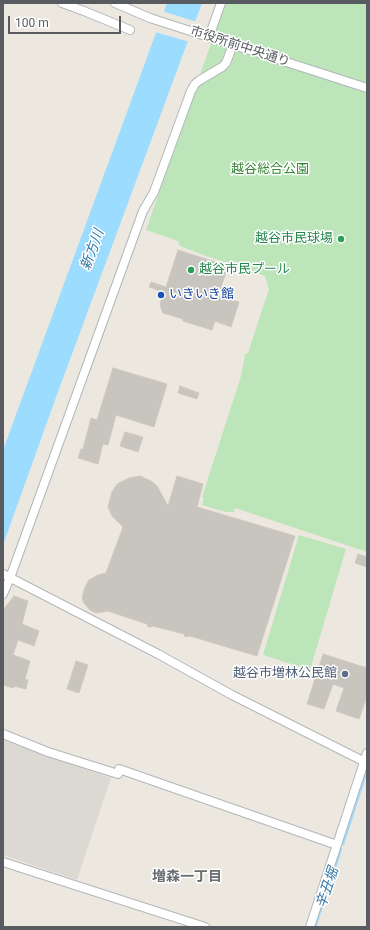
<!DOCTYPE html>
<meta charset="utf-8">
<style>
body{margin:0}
#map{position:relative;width:370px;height:930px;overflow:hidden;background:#ece8df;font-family:Roboto,sans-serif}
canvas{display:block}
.frame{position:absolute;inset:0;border:4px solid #585c60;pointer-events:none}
.scale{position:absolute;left:8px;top:16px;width:113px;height:18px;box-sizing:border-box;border:2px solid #585c60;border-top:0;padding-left:5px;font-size:12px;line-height:14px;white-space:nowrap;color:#585c60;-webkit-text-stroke:3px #fff;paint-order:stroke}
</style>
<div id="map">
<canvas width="370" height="930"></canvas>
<div class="frame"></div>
<div class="scale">100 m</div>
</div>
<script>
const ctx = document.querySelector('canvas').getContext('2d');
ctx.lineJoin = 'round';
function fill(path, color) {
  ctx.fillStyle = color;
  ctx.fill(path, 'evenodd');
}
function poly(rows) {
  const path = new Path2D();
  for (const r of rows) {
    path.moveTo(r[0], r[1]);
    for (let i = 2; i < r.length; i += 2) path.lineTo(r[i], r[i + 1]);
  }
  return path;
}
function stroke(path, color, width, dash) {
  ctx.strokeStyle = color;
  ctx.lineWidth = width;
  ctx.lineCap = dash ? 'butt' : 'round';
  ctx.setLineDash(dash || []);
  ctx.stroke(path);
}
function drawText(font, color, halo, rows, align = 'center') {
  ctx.font = font + ' Roboto,"Noto Sans JP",sans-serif';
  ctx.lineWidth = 3;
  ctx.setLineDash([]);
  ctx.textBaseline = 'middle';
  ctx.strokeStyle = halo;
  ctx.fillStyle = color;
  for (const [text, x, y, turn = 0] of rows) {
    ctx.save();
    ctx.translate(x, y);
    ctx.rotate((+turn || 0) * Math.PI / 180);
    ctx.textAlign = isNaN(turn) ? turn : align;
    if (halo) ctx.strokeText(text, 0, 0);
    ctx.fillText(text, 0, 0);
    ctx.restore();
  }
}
const industrial = poly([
 [3,740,111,778,77,880,3,855]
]);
const green = poly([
 [225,3,367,3,367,552,235,508,234,512,226,512,202,505,204,498,202,497,241,376,245,354,248,353,269,289,265,276,244,268,206,256,180,246,178,241,146,230],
 [299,535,346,549,310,670,263,655]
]);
const water = poly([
 [167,3,202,3,55,400,3,545,3,450]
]);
const pier = poly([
 [162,11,197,22,190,42,155,32]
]);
const stream = poly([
 [343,844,365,776],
 [315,927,341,849]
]);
const building = poly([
 [178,250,228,266,218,296,239,302,231,327,215,321,212,330,183,321,183,319,163,313,160,305,163,292,149,287,151,282,166,287,178,250],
 [113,368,167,384,154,427,116,415,108,445,103,444,98,464,78,458,81,449,83,449,91,418,97,420,113,368],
 [180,386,199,393,197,399,178,393,180,386],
 [125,432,143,437,138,452,120,446,125,432],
 [140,476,151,481,157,486,168,506,177,476,203,484,197,507,295,536,257,656,190,636,185,637,184,634,153,626,151,627,148,627,147,624,108,611,96,613,90,610,84,603,82,598,85,587,89,580,98,575,106,573,123,527,112,516,108,507,112,492,117,484,129,478,140,476],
 [358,554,367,557,367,567,355,563,358,554],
 [14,596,28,601,22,624,39,631,34,646,18,640,13,655,30,661,25,679,28,680,26,689,14,686,14,688,3,685,3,610,14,596],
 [323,654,367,668,367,696,359,719,336,711,344,688,333,684,324,709,307,704,323,654],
 [76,661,88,665,79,693,67,689,76,661]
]);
const minor = poly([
 [62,3,84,11,130,30],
 [115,3,150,18,367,88],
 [209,37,221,3],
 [3,574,158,654,232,695,367,763],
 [3,594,10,578,143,211,154,192,191,91,195,84,200,80,222,67,226,63,233,45],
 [3,734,48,752,118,774],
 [119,769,337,845],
 [3,862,205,927],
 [310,927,367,753]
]);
const markers = [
 [341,239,4,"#2e9e5b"],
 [191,270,4,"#2e9e5b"],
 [161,295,4,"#1a4fb4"],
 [345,674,4,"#5c6f8a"]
];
const streetNames = [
 ["市役所前中央通り",240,47,18]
];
const parkNames = [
 ["越谷総合公園",270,170]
];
const leisureNames = [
 ["越谷市民球場",333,239],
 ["越谷市民プール",199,270,"left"]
];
const transitNames = [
 ["いきいき館",169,295]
];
const serviceNames = [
 ["越谷市増林公民館",337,674]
];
const waterNames = [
 ["新方川",93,250,-70],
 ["辛丑堀",328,888,-71]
];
const neighbourhoodNames = [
 ["増森一丁目",187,877]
];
fill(industrial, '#dcd9d3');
fill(green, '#bde5ba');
fill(water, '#9bdcff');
fill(pier, '#ece8df');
stroke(stream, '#9bdcff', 2.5);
fill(building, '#c8c4be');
stroke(building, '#d0c9bd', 1);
stroke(minor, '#b2b6ba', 10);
stroke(minor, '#fff', 8);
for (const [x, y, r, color] of markers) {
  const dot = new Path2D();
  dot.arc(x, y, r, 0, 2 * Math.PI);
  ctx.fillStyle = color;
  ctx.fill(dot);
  stroke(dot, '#fff', 1.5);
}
drawText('13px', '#585c60', '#fff', streetNames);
drawText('13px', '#358532', '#fff', parkNames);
drawText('13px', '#27864d', '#fff', leisureNames, 'right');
drawText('13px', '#164399', '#fff', transitNames, 'left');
drawText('13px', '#4e5e75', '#fff', serviceNames, 'right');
drawText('italic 14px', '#3678a9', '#fff', waterNames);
drawText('bold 14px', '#696e72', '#fff', neighbourhoodNames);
</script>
